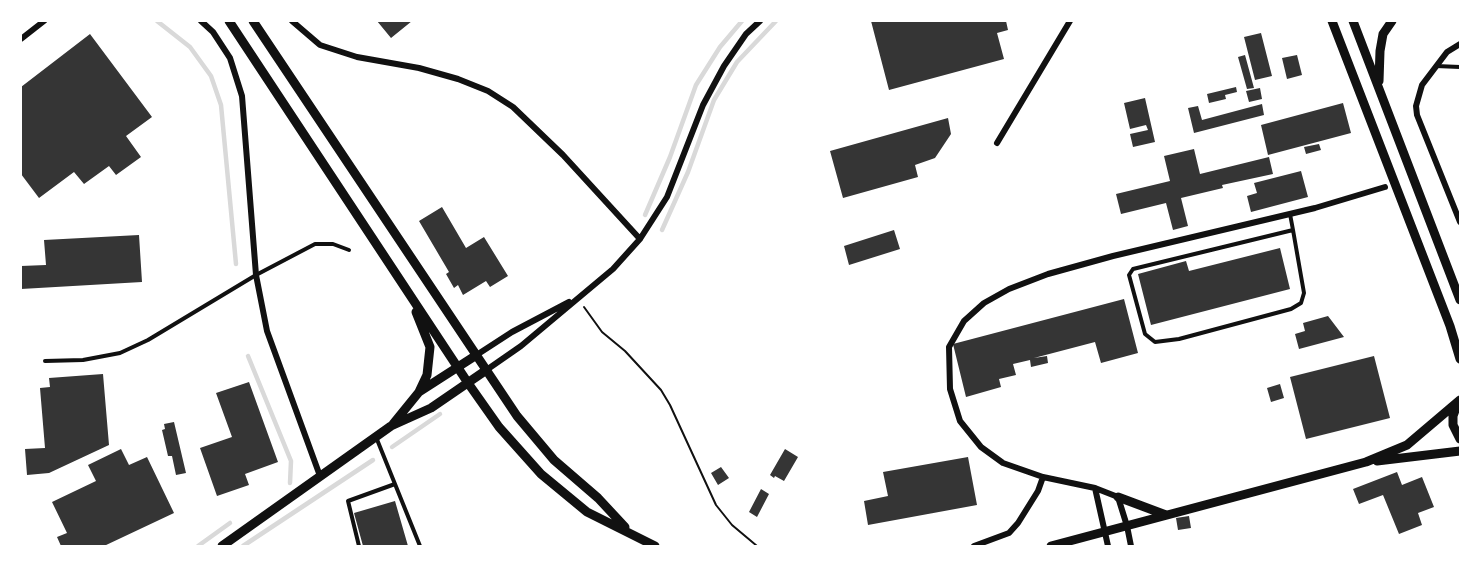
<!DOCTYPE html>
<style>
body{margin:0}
#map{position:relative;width:1481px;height:567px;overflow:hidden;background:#fff;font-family:Ubuntu,sans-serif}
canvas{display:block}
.frame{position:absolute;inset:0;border:22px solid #fff;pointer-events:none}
</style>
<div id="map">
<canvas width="1481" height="567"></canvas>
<div class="frame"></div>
</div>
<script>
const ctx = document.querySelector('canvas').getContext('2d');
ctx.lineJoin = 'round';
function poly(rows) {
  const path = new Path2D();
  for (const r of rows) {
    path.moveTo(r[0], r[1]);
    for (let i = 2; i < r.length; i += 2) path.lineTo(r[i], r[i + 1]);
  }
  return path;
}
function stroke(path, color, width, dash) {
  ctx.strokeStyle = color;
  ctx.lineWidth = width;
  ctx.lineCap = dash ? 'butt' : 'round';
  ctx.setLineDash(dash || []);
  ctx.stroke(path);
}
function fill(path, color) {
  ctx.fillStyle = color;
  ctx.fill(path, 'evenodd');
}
const stream = poly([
 [157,21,190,47,211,76,221,105,236,264],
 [645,215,670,157,696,85,720,47,742,21],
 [662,230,688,172,714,100,737,62,776,21],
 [248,356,291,461,290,483],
 [392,447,440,414],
 [198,546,230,523],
 [243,546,373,460]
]);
const building = poly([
 [377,21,412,21,391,38],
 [871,21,1006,21,1008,30,997,33,1004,59,889,90],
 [1261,33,1272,76,1255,80,1244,37],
 [90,34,152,117,126,136,141,157,116,175,109,166,84,184,74,172,39,198,21,174,21,87],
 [1245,55,1254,88,1247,89,1238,57],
 [1297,55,1302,75,1287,79,1282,58],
 [1236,87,1237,92,1225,95,1226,99,1209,103,1207,94],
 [1260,88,1262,99,1249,102,1246,91],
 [1145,98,1155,142,1133,147,1130,134,1148,130,1146,125,1130,129,1124,103],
 [1343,103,1351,133,1268,155,1261,125],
 [1262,104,1264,115,1194,133,1188,108,1198,106,1202,120],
 [948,118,951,134,935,158,915,165,918,177,843,198,830,151],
 [1319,144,1321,150,1306,154,1304,147],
 [1194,149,1200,174,1269,157,1273,174,1222,185,1223,188,1181,198,1188,226,1173,230,1166,203,1121,214,1116,194,1170,181,1164,156],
 [1301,171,1308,197,1251,212,1247,196,1257,193,1254,183],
 [442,207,466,248,484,237,508,276,490,287,486,281,463,295,458,285,454,288,446,274,449,272,419,221],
 [894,230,900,249,849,265,844,246],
 [139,235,142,282,21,289,21,266,46,265,44,240],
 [1280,248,1290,289,1151,325,1138,274,1186,261,1189,271],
 [1124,299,1138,353,1101,363,1095,342,1034,358,1047,356,1048,363,1031,367,1030,360,1013,364,1016,375,999,379,1001,387,966,397,953,344],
 [1328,316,1344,337,1299,349,1295,334,1305,331,1303,323],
 [1374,356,1390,418,1306,439,1290,377],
 [103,374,109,445,49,473,27,475,25,449,45,448,40,388,50,387,49,378],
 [249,382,278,462,245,474,249,485,217,496,200,448,232,437,216,393],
 [1280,384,1284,398,1271,402,1267,388],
 [174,422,186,473,176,475,172,456,168,456,162,430,165,429,164,424],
 [121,449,129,465,147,457,174,513,104,546,61,546,57,537,67,533,52,502,96,481,88,465],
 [785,449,798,457,784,481,775,476,774,478,770,475],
 [968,457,977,505,868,525,864,501,888,496,883,472],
 [721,467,729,478,718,485,711,473],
 [1397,472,1402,485,1422,477,1434,507,1418,513,1422,525,1399,534,1383,495,1359,504,1353,489],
 [761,489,769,494,757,517,749,512],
 [395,501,408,546,363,546,354,513],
 [1189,516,1191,528,1178,530,1176,518]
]);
const path = poly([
 [584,307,602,332,625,351,661,390,670,405,716,505,732,525,757,546]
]);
const service = poly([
 [1436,66,1460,67],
 [1290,214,1293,230,1133,269,1129,275,1145,334,1155,342,1179,339,1291,309,1301,303,1304,293,1293,230],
 [45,361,83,360,120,353,148,340,256,275,315,244,333,244,349,250],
 [376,437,420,546],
 [359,546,348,501,395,484]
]);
const minor = poly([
 [201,21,213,32,230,58,242,96,256,275,267,331,320,476],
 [292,21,320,45,357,57,419,68,458,79,488,91,513,107,563,155,640,239],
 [21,39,44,21],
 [1460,44,1447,52,1422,85,1416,106,1417,115,1460,222],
 [997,143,1070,21],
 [475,356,512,332,569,302],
 [485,371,521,346,613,269,640,239,667,197,703,105,724,66,746,34,760,21],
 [1095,488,1108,546],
 [974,546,1009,533,1018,523,1038,491,1043,477],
 [1131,546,1127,526,1118,497,1095,488,1043,477,1003,463,981,447,960,421,950,389,949,347,964,321,984,303,1009,289,1048,274,1113,256,1315,208,1385,187]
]);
const tertiary = poly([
 [229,21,468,383,499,427,541,474,587,512,655,546],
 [253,21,517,416,554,460,598,498,625,527],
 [1332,21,1450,326,1460,359],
 [1353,21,1460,300],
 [1379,81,1380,51,1383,34,1392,21],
 [416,312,430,347,427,375,419,392],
 [1457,405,1453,416,1453,425,1460,439],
 [393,424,419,392,475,356],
 [1377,461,1460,451],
 [1118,497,1166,515],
 [222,546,391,426,431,408,485,371],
 [1051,546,1366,462,1407,445,1460,400]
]);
stroke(stream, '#d9d9d9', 4.5);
fill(building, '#353535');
stroke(path, '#111', 2);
stroke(service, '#111', 4);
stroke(minor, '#111', 6);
stroke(tertiary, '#111', 9);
</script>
